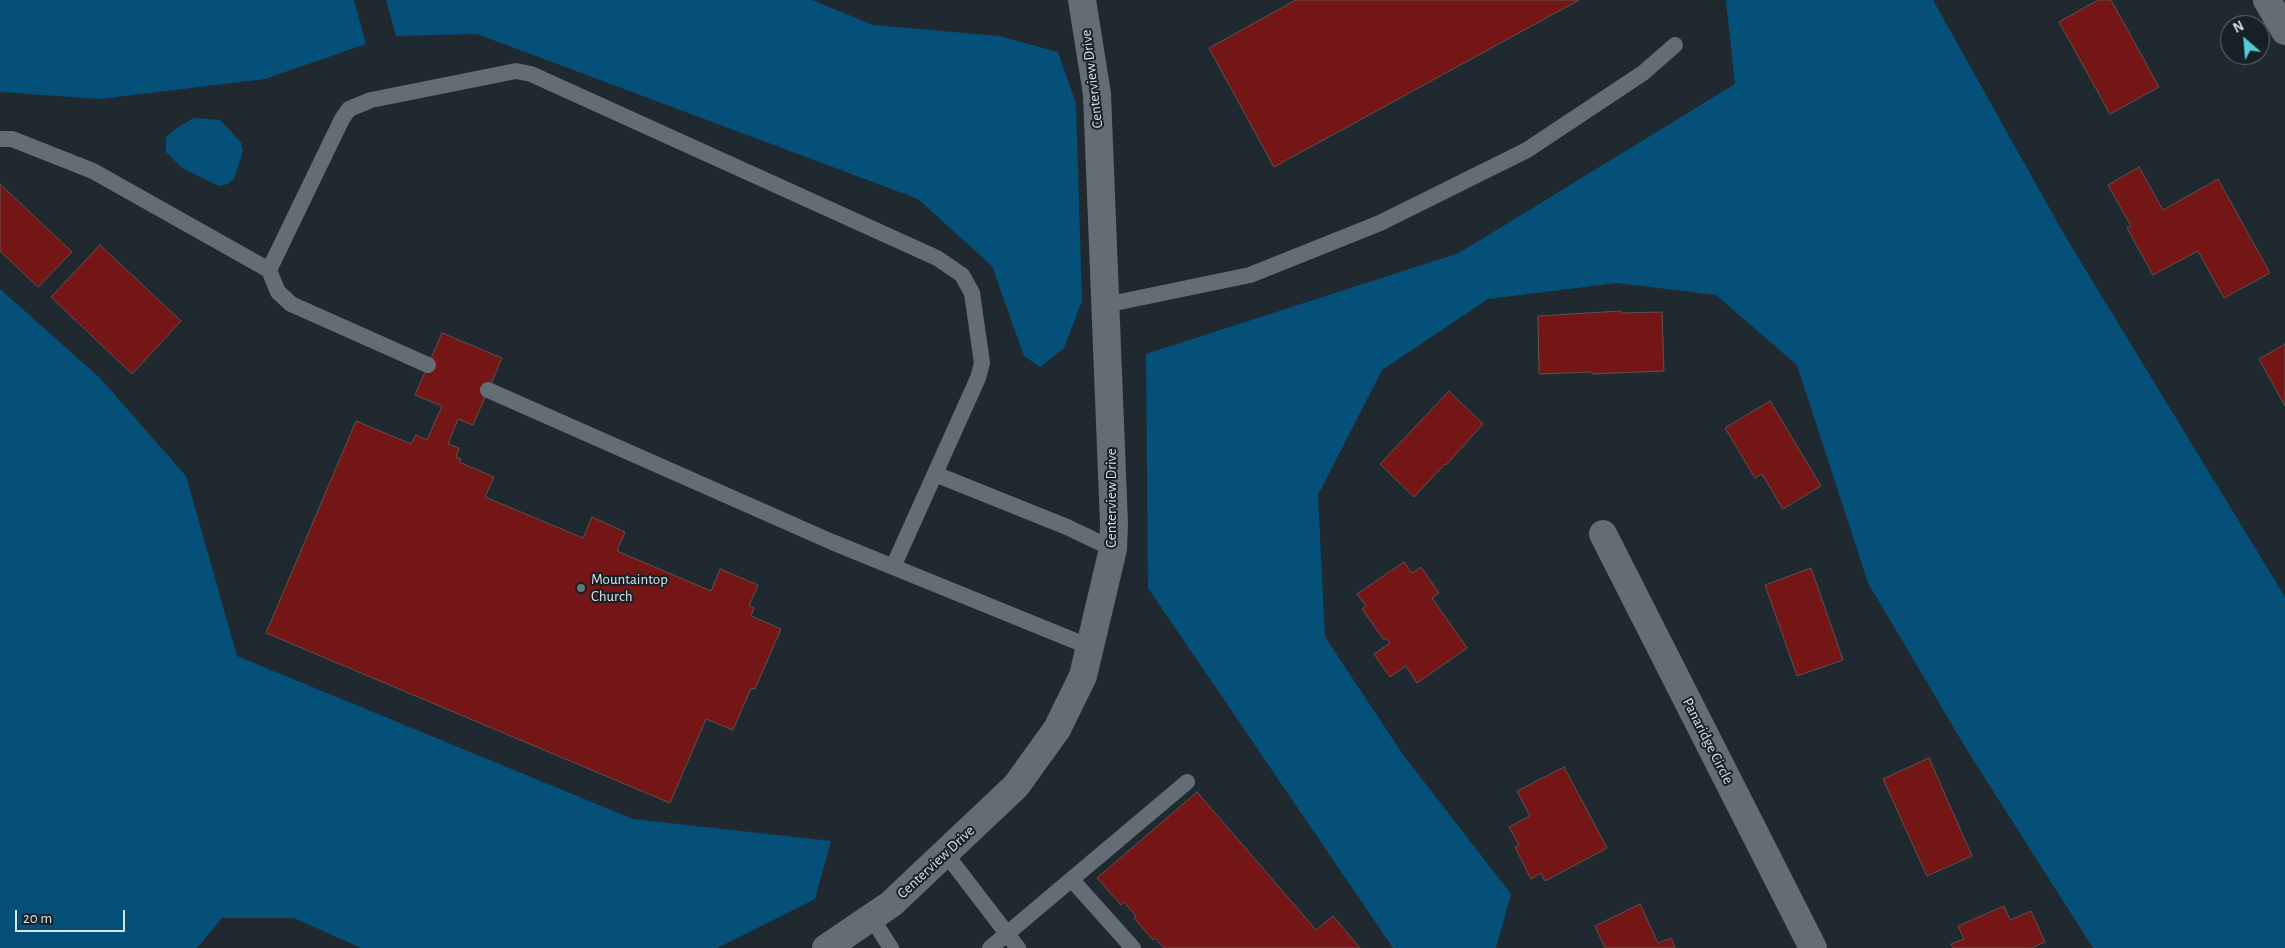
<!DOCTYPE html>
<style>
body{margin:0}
#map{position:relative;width:2285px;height:948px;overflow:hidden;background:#202930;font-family:"Alegreya Sans",sans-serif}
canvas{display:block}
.north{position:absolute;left:2220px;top:15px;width:50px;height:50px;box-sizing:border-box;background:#172026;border:1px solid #666e73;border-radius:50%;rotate:333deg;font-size:14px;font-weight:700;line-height:20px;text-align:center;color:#dce2e6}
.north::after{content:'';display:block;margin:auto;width:18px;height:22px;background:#51ccd4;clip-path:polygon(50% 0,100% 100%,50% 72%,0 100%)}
.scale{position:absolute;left:15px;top:910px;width:110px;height:22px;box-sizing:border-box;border:2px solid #dce2e6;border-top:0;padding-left:6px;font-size:15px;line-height:18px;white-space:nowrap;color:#dce2e6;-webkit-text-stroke:4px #172026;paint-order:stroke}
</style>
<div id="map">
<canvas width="2285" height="948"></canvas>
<div class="north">N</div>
<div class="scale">20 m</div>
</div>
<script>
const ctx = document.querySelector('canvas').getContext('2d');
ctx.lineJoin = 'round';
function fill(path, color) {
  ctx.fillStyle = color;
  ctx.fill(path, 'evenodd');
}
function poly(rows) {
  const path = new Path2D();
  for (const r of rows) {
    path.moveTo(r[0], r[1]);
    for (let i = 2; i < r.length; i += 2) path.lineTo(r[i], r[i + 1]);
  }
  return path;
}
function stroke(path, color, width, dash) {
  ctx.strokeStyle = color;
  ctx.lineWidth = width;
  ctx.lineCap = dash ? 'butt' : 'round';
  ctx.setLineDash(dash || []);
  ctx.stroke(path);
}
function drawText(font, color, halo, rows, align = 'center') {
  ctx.font = font + ' "Alegreya Sans",sans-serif';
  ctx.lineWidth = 4;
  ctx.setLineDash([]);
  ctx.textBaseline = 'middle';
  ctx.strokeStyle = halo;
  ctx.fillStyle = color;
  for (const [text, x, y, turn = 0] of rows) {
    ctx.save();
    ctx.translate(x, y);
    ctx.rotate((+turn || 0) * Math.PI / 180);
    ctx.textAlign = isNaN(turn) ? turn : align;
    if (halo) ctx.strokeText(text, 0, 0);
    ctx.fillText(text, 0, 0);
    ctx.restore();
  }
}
const green = poly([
 [0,0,354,0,366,44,265,79,100,99,0,92],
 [386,0,812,0,873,25,999,36,1058,52,1076,104,1082,301,1064,348,1040,367,1024,356,992,266,918,199,477,34,396,36],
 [1726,0,1933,0,2065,236,2285,597,2285,948,2093,948,1967,750,1868,583,1797,365,1716,295,1617,283,1488,299,1382,370,1318,495,1325,637,1404,756,1511,894,1496,948,1393,948,1148,588,1146,354,1459,253,1735,84],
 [194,118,220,120,241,142,243,151,234,179,228,184,219,186,182,168,166,152,166,137,180,126],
 [0,289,100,378,186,476,237,656,633,819,831,841,815,899,717,948,361,948,294,918,222,918,197,948,0,948]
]);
const building = poly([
 [1296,0,1579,0,1274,167,1209,48,1296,0],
 [2098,0,2111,0,2159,87,2110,114,2059,22,2098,0],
 [2139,167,2163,210,2218,179,2270,273,2224,298,2198,251,2153,275,2127,228,2131,226,2108,185,2139,167],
 [0,184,72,252,38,287,0,251,0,184],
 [100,245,181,321,132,374,51,297,100,245],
 [1621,311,1621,313,1662,312,1664,371,1592,374,1592,372,1539,374,1538,316,1621,311],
 [442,333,502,358,473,425,458,419,448,444,459,448,456,457,461,459,459,462,494,477,485,497,583,538,592,517,625,532,617,551,711,591,720,569,758,585,749,606,754,608,751,616,781,629,755,689,751,688,733,730,706,719,670,803,266,633,356,421,411,444,416,435,427,440,442,406,415,395,442,333],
 [2285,344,2285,406,2259,359,2285,344],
 [1449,391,1483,424,1446,465,1445,464,1414,497,1380,464,1449,391],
 [1770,401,1821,486,1783,509,1762,474,1755,478,1725,428,1770,401],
 [1404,562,1412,573,1421,567,1439,593,1432,598,1467,648,1417,683,1406,666,1390,677,1374,654,1390,643,1386,638,1384,640,1362,609,1366,606,1357,594,1404,562],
 [1811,568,1843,660,1797,676,1765,585,1811,568],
 [1929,758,1972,856,1927,876,1883,779,1929,758],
 [1564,767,1607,848,1545,881,1541,873,1531,879,1515,847,1519,845,1509,827,1530,816,1517,791,1564,767],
 [1197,792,1316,930,1333,916,1360,948,1164,948,1155,938,1153,940,1134,918,1136,916,1124,902,1121,905,1097,878,1197,792],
 [1640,904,1658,943,1671,938,1675,948,1605,948,1595,926,1640,904],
 [2004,906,2010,920,2031,911,2045,942,2031,948,1953,948,1951,944,1964,939,1958,926,2004,906]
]);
const lane = poly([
 [0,139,12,139,93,171,269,270],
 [1105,305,1250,275,1380,223,1527,150,1643,73,1675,45],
 [428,365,291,304,278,292,269,270,342,119,349,109,371,100,516,71,531,74,937,258,962,275,972,293,982,363,978,378,893,567],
 [488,390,832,542,1090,647],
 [935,474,1067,527,1113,549],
 [946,854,1018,948],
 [1072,880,1133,948],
 [871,917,891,948],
 [990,948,1187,782]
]);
const street = poly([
 [2267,0,2285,31],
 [1603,534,1813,948],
 [826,948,891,904,1016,786,1057,729,1083,676,1113,549,1114,524,1097,94,1082,0]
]);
const markers = [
 [581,588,5,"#6b7280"]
];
const streetNames = [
 ["Centerview Drive",1092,79,-97],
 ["Centerview Drive",1111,498,-90],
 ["Panaridge Circle",1708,741,63],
 ["Centerview Drive",936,862,-43]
];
const poiNames = [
 ["Mountaintop",591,579],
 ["Church",591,596]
];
fill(green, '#055078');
fill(building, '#741616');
stroke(building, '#5e514f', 1);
stroke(lane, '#626d74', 16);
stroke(street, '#626d74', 28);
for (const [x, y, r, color] of markers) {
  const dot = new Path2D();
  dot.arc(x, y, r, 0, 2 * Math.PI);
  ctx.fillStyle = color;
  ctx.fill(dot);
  stroke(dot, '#172026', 2);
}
drawText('15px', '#dce2e6', '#172026', streetNames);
drawText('15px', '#dce2e6', '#172026', poiNames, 'left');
</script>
